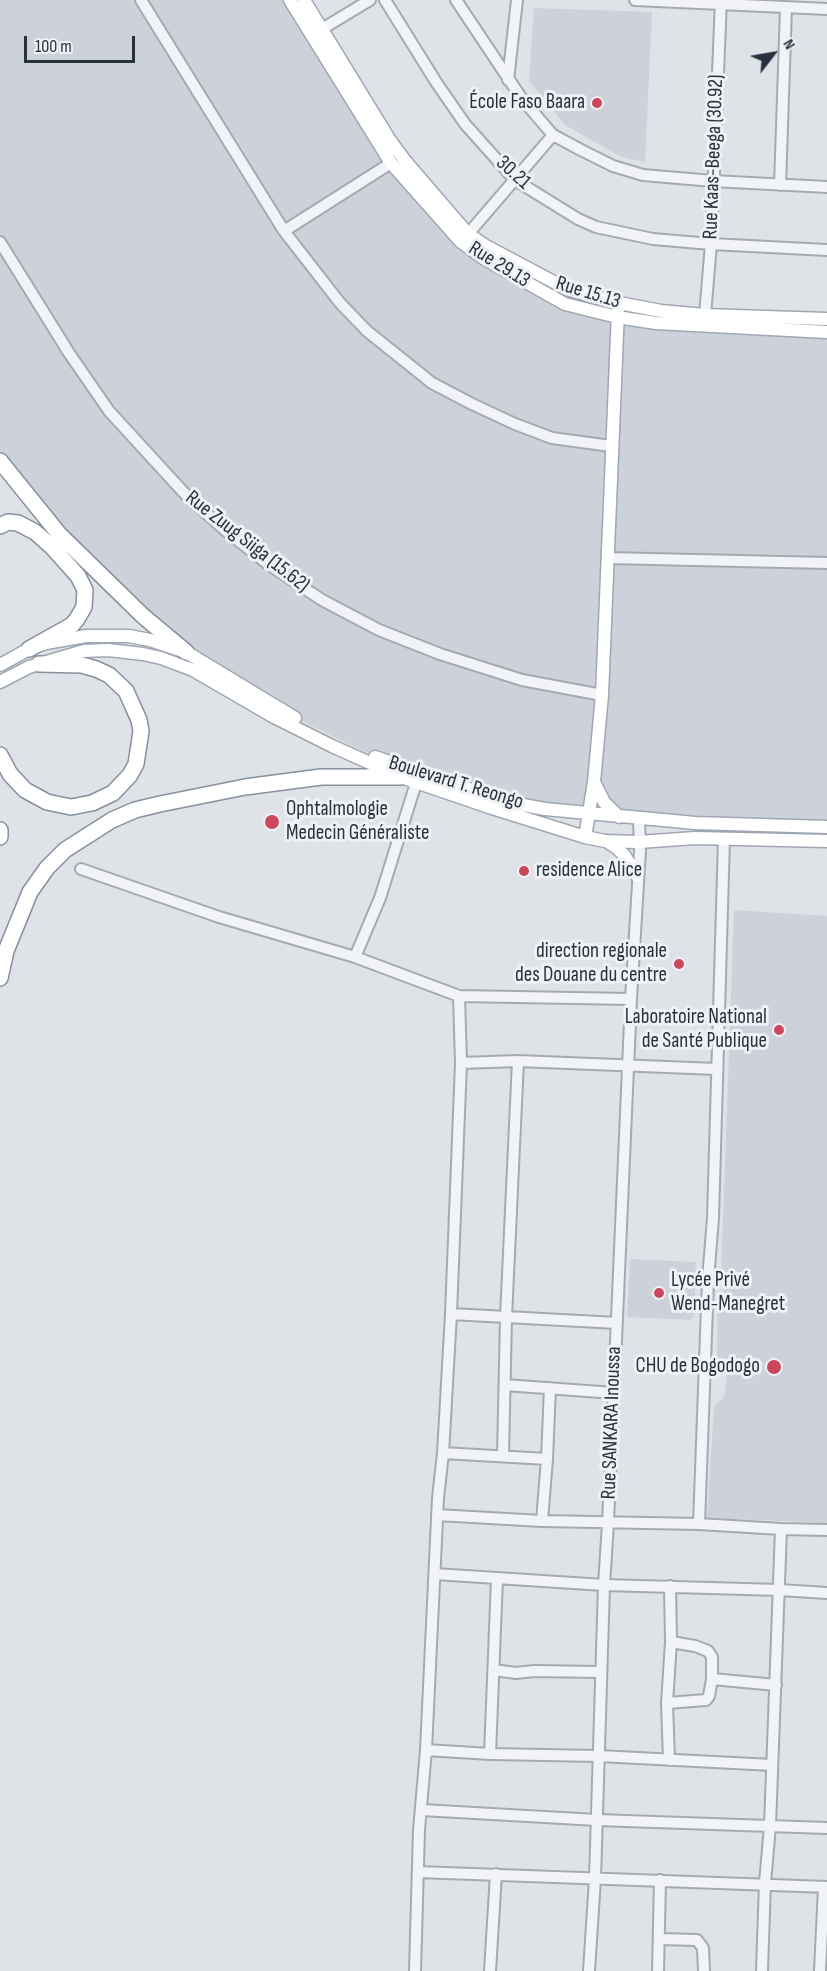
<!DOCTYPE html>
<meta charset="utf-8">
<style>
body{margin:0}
#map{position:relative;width:827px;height:1971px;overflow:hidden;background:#dfe3e8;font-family:"Sofia Sans Condensed",sans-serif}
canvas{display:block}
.north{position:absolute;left:743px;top:24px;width:60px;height:60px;-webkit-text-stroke:4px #eef1f5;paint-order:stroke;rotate:59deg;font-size:16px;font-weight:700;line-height:24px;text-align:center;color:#28313e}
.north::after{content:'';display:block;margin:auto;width:21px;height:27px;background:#28313e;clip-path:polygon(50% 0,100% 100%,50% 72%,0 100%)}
.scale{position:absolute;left:24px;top:36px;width:111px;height:27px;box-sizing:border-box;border:3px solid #28313e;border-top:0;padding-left:8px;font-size:18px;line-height:21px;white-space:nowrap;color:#28313e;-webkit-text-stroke:4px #eef1f5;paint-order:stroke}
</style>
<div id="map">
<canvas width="827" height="1971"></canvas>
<div class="north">N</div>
<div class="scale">100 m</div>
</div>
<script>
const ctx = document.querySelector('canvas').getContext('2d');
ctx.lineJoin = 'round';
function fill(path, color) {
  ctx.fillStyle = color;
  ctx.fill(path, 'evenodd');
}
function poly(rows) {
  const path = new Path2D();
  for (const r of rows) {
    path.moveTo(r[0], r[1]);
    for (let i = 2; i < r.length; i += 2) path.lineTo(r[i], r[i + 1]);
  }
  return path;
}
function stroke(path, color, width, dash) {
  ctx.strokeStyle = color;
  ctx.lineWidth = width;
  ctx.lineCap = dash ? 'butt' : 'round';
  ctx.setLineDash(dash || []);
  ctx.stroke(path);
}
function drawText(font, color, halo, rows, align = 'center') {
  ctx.font = font + ' "Sofia Sans Condensed",sans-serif';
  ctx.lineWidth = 6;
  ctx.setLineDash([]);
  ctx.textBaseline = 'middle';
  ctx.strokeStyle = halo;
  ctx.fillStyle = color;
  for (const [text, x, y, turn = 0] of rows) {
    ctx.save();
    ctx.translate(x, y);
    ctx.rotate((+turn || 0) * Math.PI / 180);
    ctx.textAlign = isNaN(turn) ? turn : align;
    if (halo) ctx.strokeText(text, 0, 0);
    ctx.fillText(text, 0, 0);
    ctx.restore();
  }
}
const built = poly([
 [0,0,290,0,391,163,461,242,565,304,617,317,827,331,827,827,545,809,377,758,281,711,213,668,59,534,0,461],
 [534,8,652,12,645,162,621,157,565,125,529,81],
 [734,910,827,916,827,1523,707,1518,714,1406,724,1397,727,1371,717,1363,718,1297,724,1291,726,1275,721,1274],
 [630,1259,696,1262,694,1317,689,1320,627,1317]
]);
const minor = poly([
 [141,0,284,231,340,303,367,331,432,383,472,404,515,424,552,438,611,446],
 [385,0,436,82,465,124,515,180,578,219,596,227,653,239,711,244,827,250],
 [456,0,522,99,553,135,581,150,613,166,643,175,713,181,827,187],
 [635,0,827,9],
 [317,32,370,0],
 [508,80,517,0],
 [780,185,786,8],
 [284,231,391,163],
 [468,234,553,135],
 [0,242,69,353,109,411,186,495,225,530,268,564,322,600,379,630,440,654,522,680,602,695],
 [705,315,711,244,721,0],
 [607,558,827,563],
 [81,869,219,917,355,957,459,996,631,999],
 [355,957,380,898,416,783],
 [461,1063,518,1061,716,1069],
 [451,1314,617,1323],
 [505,1385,614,1393],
 [443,1453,547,1459],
 [503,1456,506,1317,518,1061],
 [437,1515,542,1521,699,1524,781,1529,827,1530],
 [542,1521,547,1459,550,1388],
 [699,1524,708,1280,713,1218,724,839],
 [435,1574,604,1585,780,1590,827,1593],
 [494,1670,516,1673,534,1671,600,1672],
 [712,1679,776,1685],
 [667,1703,706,1700,709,1696,712,1679,712,1657,708,1651,695,1646,671,1642],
 [426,1750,490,1754,599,1756,772,1765],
 [490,1754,497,1579],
 [669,1760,667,1703,671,1642,670,1586],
 [422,1810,597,1820,827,1828],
 [418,1872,827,1887],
 [660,1939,697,1940,703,1948,704,1971],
 [415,1971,419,1830,426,1750,438,1498,443,1453,451,1314,461,1063,459,996],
 [490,1971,496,1874],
 [589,1971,595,1879,604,1585,608,1523,631,999,640,851,639,817],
 [658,1971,660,1880],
 [762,1971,765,1883,770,1826,781,1529],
 [820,1971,824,1887]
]);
const major = poly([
 [290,0,391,163,461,242,483,258,565,304,617,317,656,323,827,332],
 [304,0,389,139,406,162,468,234,486,246,567,289,619,303,661,311,705,315,827,319],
 [0,665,29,649,46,643,86,636,129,636,150,640,186,652,295,718],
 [0,682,29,667,84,651,108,650,143,654,161,658,193,670,274,717,332,746,401,777,492,808,585,837,605,841,639,842,695,838,827,841],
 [375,757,507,802,545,809,695,823,827,827],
 [594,782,604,802,619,817],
 [585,837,594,782,602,695,618,311],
 [606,841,617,848,625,856,637,876]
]);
const highway = poly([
 [0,461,59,534,143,616,186,652],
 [0,526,8,522,18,523,35,532,52,547,78,576,85,590,84,607,77,619,72,625,29,649],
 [0,755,10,774,25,790,47,802,71,807,92,803,113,793,130,775,136,764,141,731,139,720,126,691,109,675,96,669,82,665,39,664],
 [0,830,0,837],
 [0,978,6,951,30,892,47,868,65,850,112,820,135,810,160,804,245,787,321,777,401,777]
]);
const markers = [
 [597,103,6,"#ca475c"],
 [272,822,8,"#ca475c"],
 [524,871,6,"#ca475c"],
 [679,964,6,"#ca475c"],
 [779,1030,6,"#ca475c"],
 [659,1293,6,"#ca475c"],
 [774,1367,8,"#ca475c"]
];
const poiNames = [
 ["École Faso Baara",585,103],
 ["Ophtalmologie",286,810,"left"],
 ["Medecin Généraliste",286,834,"left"],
 ["residence Alice",536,871,"left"],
 ["direction regionale",667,952],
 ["des Douane du centre",667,976],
 ["Laboratoire National",767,1018],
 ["de Santé Publique",767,1042],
 ["Lycée Privé",671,1281,"left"],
 ["Wend-Manegret",671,1305,"left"],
 ["CHU de Bogodogo",760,1367]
];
const streetNames = [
 ["Rue Kaas-Beega (30.92)",714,157,-88],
 ["30.21",513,173,42],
 ["Rue 29.13",499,265,32],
 ["Rue 15.13",588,293,17],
 ["Rue Zuug Siiga (15.62)",247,542,38],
 ["Boulevard T. Reongo",456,783,17],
 ["Rue SANKARA Inoussa",612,1423,-88]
];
fill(built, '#cdd2da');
stroke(minor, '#a4aab2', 14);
stroke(major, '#9fa7b3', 15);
stroke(highway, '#87909e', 18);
stroke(minor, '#f2f3f6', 10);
stroke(major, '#fff', 12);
stroke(highway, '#fff', 15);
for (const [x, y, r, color] of markers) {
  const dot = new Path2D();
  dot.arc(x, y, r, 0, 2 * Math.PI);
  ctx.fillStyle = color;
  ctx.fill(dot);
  stroke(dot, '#eef1f5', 2);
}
drawText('21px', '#28313e', '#eef1f5', poiNames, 'right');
drawText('21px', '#28313e', '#eef1f5', streetNames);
</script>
